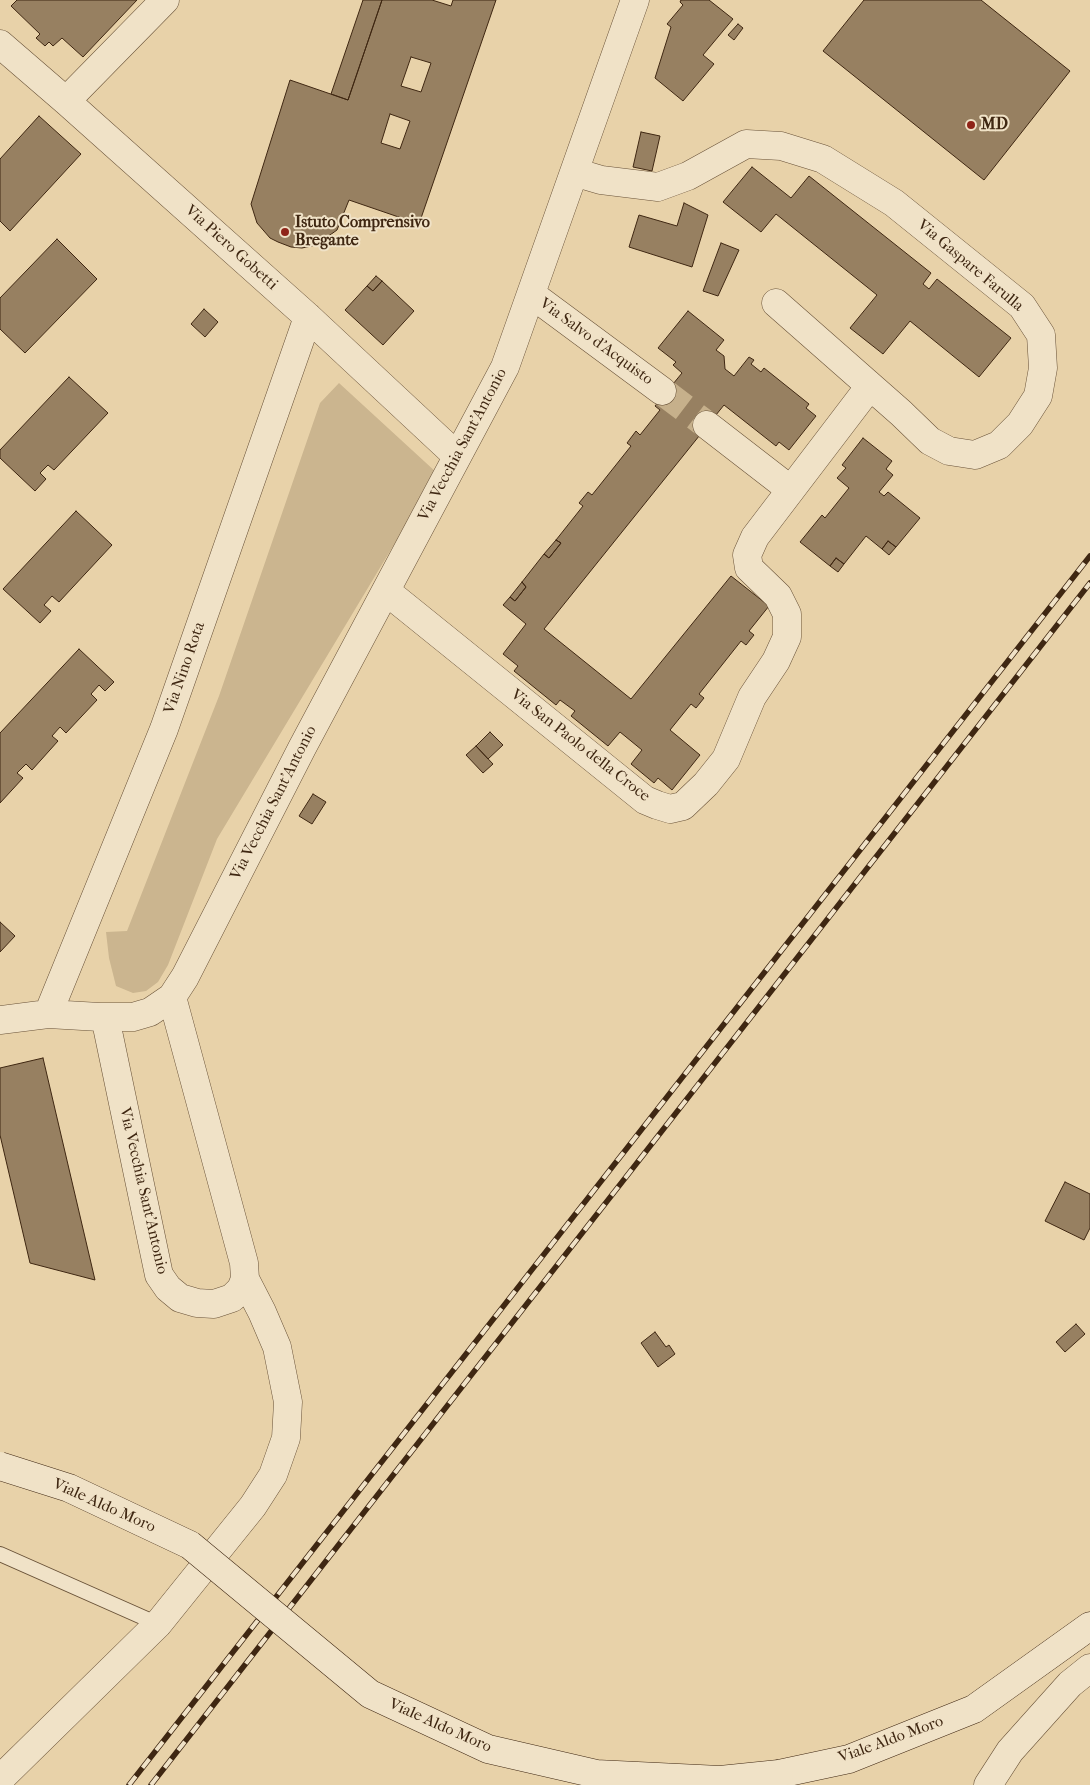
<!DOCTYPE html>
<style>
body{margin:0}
canvas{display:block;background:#e8d2a9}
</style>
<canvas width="1090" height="1785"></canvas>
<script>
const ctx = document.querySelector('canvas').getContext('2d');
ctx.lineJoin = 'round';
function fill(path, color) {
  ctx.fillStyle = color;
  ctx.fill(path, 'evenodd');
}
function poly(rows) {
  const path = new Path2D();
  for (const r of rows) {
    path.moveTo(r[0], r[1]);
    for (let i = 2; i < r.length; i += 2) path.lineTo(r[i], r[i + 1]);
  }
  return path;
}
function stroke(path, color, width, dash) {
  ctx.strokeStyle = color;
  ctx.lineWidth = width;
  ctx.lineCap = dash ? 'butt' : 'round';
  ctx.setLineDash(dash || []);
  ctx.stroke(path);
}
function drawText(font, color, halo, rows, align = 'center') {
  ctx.font = font + ' "IM FELL French Canon",serif';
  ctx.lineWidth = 4;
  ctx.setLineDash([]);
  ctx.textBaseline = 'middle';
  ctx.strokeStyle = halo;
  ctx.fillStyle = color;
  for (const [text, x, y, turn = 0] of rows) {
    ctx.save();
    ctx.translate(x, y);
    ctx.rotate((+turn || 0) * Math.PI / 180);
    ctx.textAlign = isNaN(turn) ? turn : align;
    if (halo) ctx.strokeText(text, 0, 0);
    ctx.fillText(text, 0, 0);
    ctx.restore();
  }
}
const green = poly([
 [339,383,437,473,217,839,168,965,158,982,146,991,133,993,116,986,109,958,106,932,127,931,219,696,320,403]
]);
const building = poly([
 [17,0,137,0,83,57,62,38,53,46,49,42,45,46,36,38,40,34,11,6,17,0],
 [363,0,382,0,348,100,331,94,363,0],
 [382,0,432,0,451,6,453,0,496,0,419,224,349,200,337,230,316,245,302,248,291,247,278,242,270,238,257,223,251,204,290,80,348,100,382,0],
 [411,57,431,63,421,92,401,86,411,57],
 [390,114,410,121,400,149,381,143,390,114],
 [681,0,709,0,733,19,703,55,714,64,683,101,655,78,671,27,667,24,683,5,680,2,681,0],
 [864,0,981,0,1070,71,984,180,823,51,864,0],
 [738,24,743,28,734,40,728,35,738,24],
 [39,116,81,154,10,231,0,221,0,159,39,116],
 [641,132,660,136,652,171,633,167,641,132],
 [752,167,791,198,809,176,931,273,923,284,929,289,937,279,1011,338,979,377,910,321,883,354,850,328,877,295,776,214,761,232,723,202,752,167],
 [684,203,708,215,692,267,629,247,639,215,677,226,684,203],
 [57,239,97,279,25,353,0,329,0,298,57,239],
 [721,243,739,250,718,296,703,291,721,243],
 [376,276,382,281,373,291,367,286,376,276],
 [382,281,414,311,383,345,345,310,367,286,373,291,382,281],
 [204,309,218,322,205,337,191,324,204,309],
 [688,311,724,340,716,350,724,356,725,369,734,376,749,357,754,360,751,364,761,372,764,368,809,404,806,408,816,416,789,450,779,442,776,446,724,405,544,629,631,699,731,576,769,606,749,631,754,635,746,645,741,641,699,694,704,698,696,708,691,704,670,730,700,755,672,790,658,778,654,783,631,764,642,750,620,732,608,746,571,716,575,711,560,700,556,705,514,671,518,666,503,654,526,624,503,605,510,597,515,601,526,587,522,582,544,554,549,558,561,543,556,540,583,506,579,503,588,492,592,495,631,446,627,443,636,431,640,435,660,410,655,406,682,373,673,365,676,362,658,348,688,311],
 [69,377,108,413,54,470,48,465,40,473,46,479,35,491,0,458,0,450,69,377],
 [863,438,892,461,886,469,893,475,879,492,884,496,888,492,920,518,896,547,888,541,882,549,866,536,844,564,836,558,830,566,800,542,822,515,825,518,849,488,837,478,846,468,842,465,863,438],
 [76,511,112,545,59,602,52,596,44,605,51,611,40,623,3,589,76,511],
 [556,540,561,543,549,558,544,554,556,540],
 [888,541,896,547,889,555,882,549,888,541],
 [836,558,844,564,838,572,830,566,836,558],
 [522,582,526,587,515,601,510,597,522,582],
 [79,649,114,682,105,691,99,685,91,694,97,700,66,733,60,727,52,736,58,741,32,770,26,764,17,773,23,778,0,803,0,733,79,649],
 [490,732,503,745,488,759,476,746,490,732],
 [476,746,493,764,483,773,466,755,476,746],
 [313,794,326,802,312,824,299,816,313,794],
 [0,922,15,936,0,952,0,922],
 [43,1058,95,1280,30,1263,0,1135,0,1068,43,1058],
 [1065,1182,1090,1194,1090,1228,1084,1240,1045,1221,1065,1182],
 [1076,1324,1085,1334,1065,1352,1056,1342,1076,1324],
 [655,1332,666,1347,669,1345,675,1354,658,1367,641,1343,655,1332]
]);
const minorTunnel = poly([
 [662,391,707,425]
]);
const service = poly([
 [0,1554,158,1624]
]);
const minor = poly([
 [0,44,66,101,308,317,457,456],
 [66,101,165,0],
 [574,172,601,180,658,187,688,176,746,144,781,146,823,159,894,203,1022,306,1041,335,1043,368,1038,396,1020,424,999,445,975,455,949,451,930,441,901,413,776,303],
 [531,294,662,391],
 [707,425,791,490],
 [386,591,645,800,657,805,670,809,683,806,706,784,726,759,752,697,776,661,787,637,787,614,778,596,749,568,747,555,755,537,870,386],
 [48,1014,164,729,308,317],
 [105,1017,159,1275,168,1288,180,1298,197,1303,214,1304,232,1298,241,1289,245,1279,244,1263,172,997],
 [0,1020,48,1014,100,1017,133,1017,150,1012,172,997,185,977,302,748,505,367,635,0],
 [0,1779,158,1624,253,1506,273,1475,286,1438,288,1402,277,1347,262,1312,245,1279],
 [988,1785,1010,1751,1070,1684,1090,1668]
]);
const secondary = poly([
 [779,1774,849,1759,974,1709,1090,1626]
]);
const rail = poly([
 [129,1785,1090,556],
 [151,1785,1090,583]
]);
const secondaryBridge = poly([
 [0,1466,69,1488,190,1545,370,1694,488,1749,596,1774,720,1780,779,1774]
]);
const markers = [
 [971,125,5,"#8f2418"],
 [285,232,5,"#8f2418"]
];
const poiNames = [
 ["MD",981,125],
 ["Istuto Comprensivo",295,223],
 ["Bregante",295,241]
];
const streetNames = [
 ["Via Piero Gobetti",231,248,42],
 ["Via Gaspare Farulla",970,266,40],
 ["Via Salvo d'Acquisto",596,342,36],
 ["Via Vecchia Sant'Antonio",463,445,-62],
 ["Via Nino Rota",185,668,-71],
 ["Via San Paolo della Croce",580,746,38],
 ["Via Vecchia Sant'Antonio",274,803,-63],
 ["Via Vecchia Sant'Antonio",143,1191,77],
 ["Viale Aldo Moro",104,1506,24],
 ["Viale Aldo Moro",440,1726,24],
 ["Viale Aldo Moro",891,1740,-20]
];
fill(green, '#cbb58f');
fill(building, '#978061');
stroke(building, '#3f2712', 1);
stroke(minorTunnel, '#c6b08b', 28, [28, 14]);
stroke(service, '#695238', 16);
stroke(minor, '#695238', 29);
stroke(secondary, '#3f2712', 29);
stroke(service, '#f0e2c7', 14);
stroke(minor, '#f0e2c7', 28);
stroke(secondary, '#f0e2c7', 28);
stroke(rail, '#3f2712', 5.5);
stroke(rail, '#f0e2c7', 4, [11]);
stroke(secondaryBridge, '#3f2712', 29, []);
stroke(secondaryBridge, '#f0e2c7', 28);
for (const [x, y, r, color] of markers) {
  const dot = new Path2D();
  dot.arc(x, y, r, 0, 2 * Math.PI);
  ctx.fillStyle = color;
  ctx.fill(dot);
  stroke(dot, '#f0e2c7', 2);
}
drawText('bold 16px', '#3f2712', '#f0e2c7', poiNames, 'left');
drawText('16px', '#3f2712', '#f0e2c7', streetNames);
</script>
